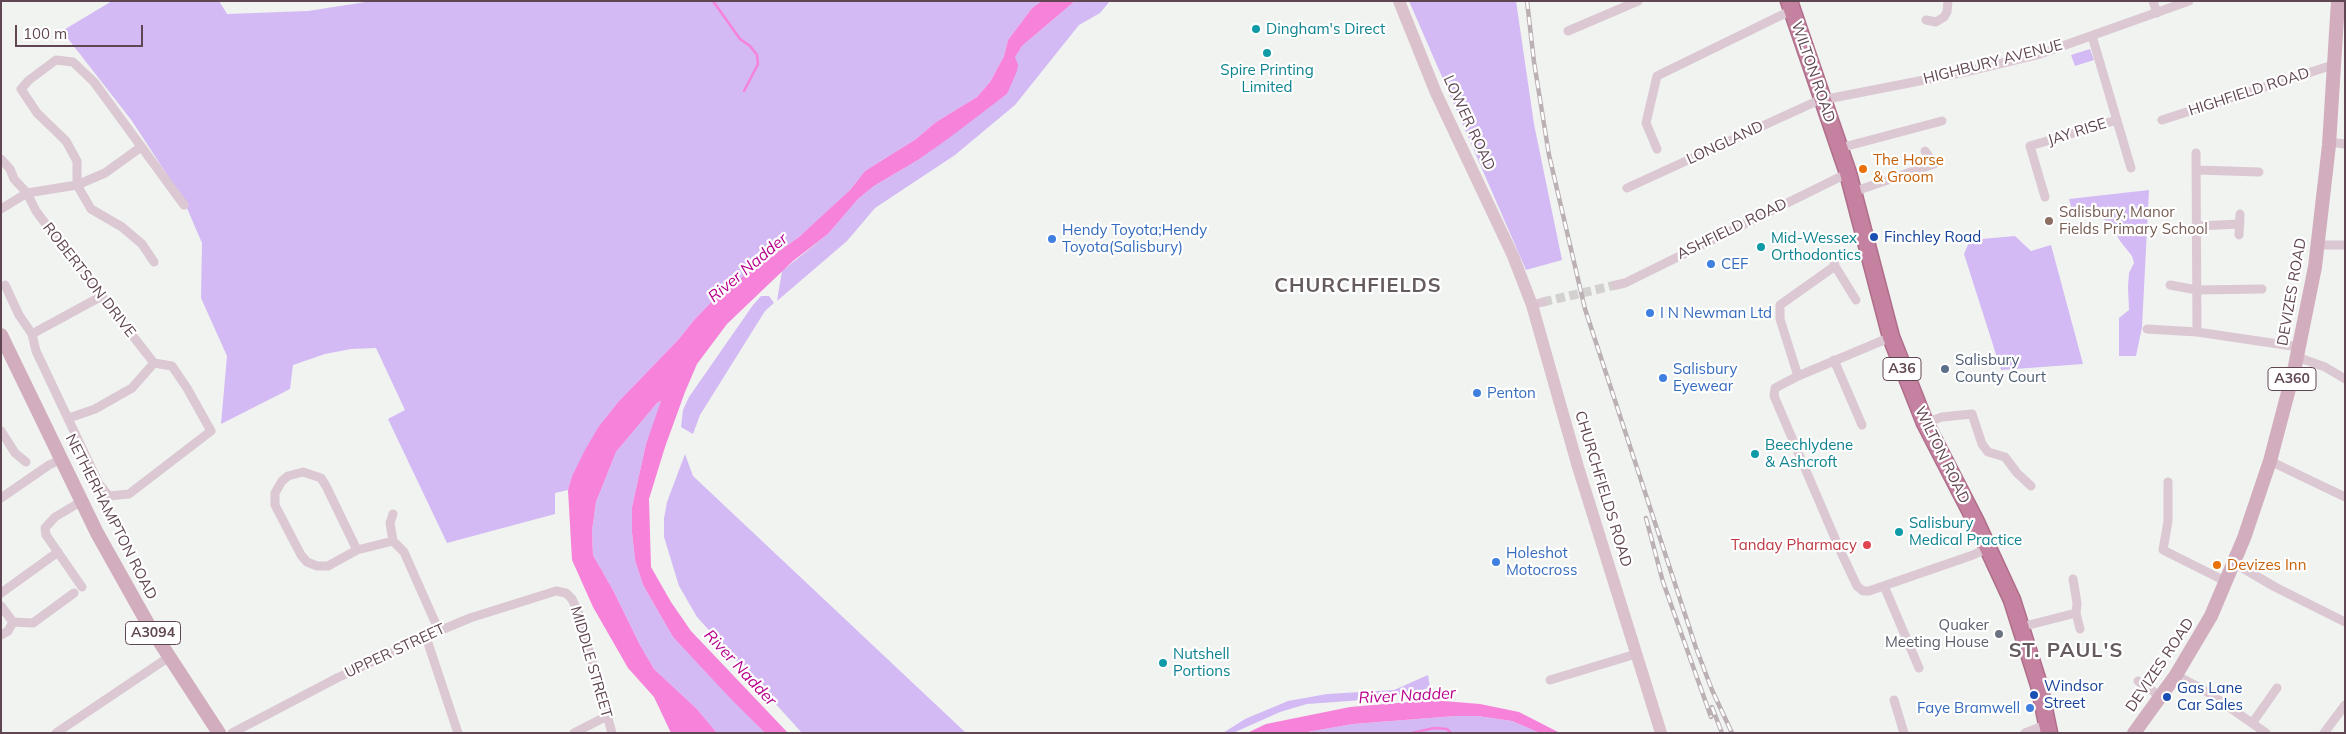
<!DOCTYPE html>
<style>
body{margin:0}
#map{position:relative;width:2346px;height:734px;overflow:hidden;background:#f0f3f0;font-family:Mulish,sans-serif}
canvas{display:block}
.frame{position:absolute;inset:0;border:2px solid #604652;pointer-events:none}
.scale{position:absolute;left:15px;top:25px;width:128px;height:22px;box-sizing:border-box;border:2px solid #604652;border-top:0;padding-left:6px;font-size:15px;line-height:18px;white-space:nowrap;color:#604652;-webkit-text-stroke:4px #fff;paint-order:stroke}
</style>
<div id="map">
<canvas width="2346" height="734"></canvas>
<div class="frame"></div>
<div class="scale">100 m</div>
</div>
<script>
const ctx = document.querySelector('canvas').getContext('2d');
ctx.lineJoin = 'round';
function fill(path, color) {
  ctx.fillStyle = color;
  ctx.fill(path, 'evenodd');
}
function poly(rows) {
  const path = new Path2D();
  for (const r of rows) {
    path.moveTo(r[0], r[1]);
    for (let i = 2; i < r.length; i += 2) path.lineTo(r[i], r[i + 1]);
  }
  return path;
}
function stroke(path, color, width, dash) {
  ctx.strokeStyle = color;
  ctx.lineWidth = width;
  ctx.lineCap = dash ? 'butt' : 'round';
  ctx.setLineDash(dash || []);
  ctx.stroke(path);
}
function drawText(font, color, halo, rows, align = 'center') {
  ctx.font = font + ' Mulish,sans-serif';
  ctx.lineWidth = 4.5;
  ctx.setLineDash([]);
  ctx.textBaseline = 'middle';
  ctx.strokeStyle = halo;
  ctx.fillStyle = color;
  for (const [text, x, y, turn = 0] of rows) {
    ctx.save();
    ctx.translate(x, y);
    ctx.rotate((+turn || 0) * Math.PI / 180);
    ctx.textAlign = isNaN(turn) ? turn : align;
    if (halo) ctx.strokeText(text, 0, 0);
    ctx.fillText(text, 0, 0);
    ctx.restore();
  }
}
const green = poly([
 [112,1,219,1,227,14,308,11,372,1,1042,1,1032,8,1008,40,1004,56,990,82,977,97,936,122,916,139,865,171,850,190,816,222,799,237,722,291,694,320,678,340,619,401,599,426,572,476,568,490,555,493,555,514,447,543,388,419,405,410,376,348,351,349,325,354,293,365,290,389,221,424,227,356,201,298,202,243,183,199,132,121,62,31],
 [1075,1,1110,1,1100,13,1079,25,1015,105,955,155,875,208,847,241,777,301,782,271,828,234,858,199,874,186,918,160,1007,94,1014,57,1022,46],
 [1409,1,1516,1,1534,124,1562,260,1526,270],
 [2090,49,2094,60,2075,66,2071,55],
 [2149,190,2142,327,2136,356,2119,356,2119,318,2129,310,2128,287,2129,273,2134,263,2132,256,2120,241,2110,223,2091,212,2073,214,2069,199],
 [2015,236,2031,251,2051,245,2083,364,2001,370,1964,254,1970,240],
 [761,296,769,296,774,303,765,311,700,415,693,434,681,427,683,410,689,397,753,305],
 [662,401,646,444,632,507,632,533,635,560,643,585,673,637,765,733,717,733,697,709,654,669,640,645,613,590,593,555,592,531,596,502,616,452,657,403],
 [685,454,693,476,966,733,802,733,697,617,679,586,664,537,664,518,667,502],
 [1428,675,1430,687,1420,691,1363,700,1307,704,1280,712,1233,733,1223,733,1245,719,1288,701,1327,694,1394,690],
 [1456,716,1477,716,1512,721,1540,733,1302,733,1353,724]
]);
const water = poly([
 [1042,1,1075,1,1022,46,1015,57,1018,65,1017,71,1007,94,949,138,918,160,874,186,858,199,828,234,793,261,727,324,697,364,685,392,665,447,649,499,651,567,671,602,691,631,788,733,765,733,730,698,673,637,643,585,635,560,632,533,632,507,646,444,661,401,657,403,616,452,596,502,592,531,593,555,613,590,640,645,654,669,697,709,717,733,671,733,654,697,628,668,593,607,572,560,568,490,572,476,585,450,599,426,619,401,678,340,694,320,722,291,799,237,850,190,865,171,916,139,936,122,977,97,990,82,1004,56,1008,40,1032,8],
 [1432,700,1480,704,1519,712,1560,733,1540,733,1512,721,1477,716,1456,716,1353,724,1302,733,1247,733,1266,724,1350,707]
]);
const stream = poly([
 [713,1,740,39,750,46,757,55,758,64,744,91],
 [1412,733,1434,728,1447,729,1451,733]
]);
const streetTunnel = poly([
 [1543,302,1616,285]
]);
const street = poly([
 [2153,1,2157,13],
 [1926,20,1936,22,1944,17,1947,12,1948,1],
 [1568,31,1638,1],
 [2092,36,2131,168],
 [2162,120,2336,64],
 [2329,142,2345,144],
 [1840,148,1942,121],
 [1657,149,1646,123,1657,76,1792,10],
 [2196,153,2197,332],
 [1,159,10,169,14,179,27,193,36,211,57,239,154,363],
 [2196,170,2259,172],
 [1627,188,1817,101,1965,72,2040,54,2189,1],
 [1853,192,1934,164,1925,151],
 [2045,197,2030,146,2117,120],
 [1,209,27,193,77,185,105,173,141,147],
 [2196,226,2240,224],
 [2239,235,2240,214],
 [2318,245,2345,245],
 [154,262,142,244,122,227,91,209,77,185,77,161,66,141,37,113,21,89,29,80,56,60,73,62,94,82,184,205],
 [1835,266,1856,300],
 [5,285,19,315,32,334,36,351,99,484,109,496,129,494,211,431,187,388,172,366,154,363],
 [1616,285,1625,283,1848,173],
 [2170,285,2197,290,2262,289],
 [1532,305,1543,302],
 [2147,329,2197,332,2299,347],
 [32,334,100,297],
 [1891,337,1798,376,1775,388,1774,396,1840,550,1857,586,1863,591,1869,591,1973,555,1988,548],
 [2297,357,2325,367,2345,379],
 [1834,360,1862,425],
 [1798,376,1780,319,1780,305,1835,266,1833,256],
 [69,418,95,409,132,388,154,363],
 [1925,423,1942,417,1972,414,1982,444,1988,452,2005,457,2017,473,2031,486],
 [1,431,15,453,26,462],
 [2270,461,2345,497],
 [2168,482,2168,521,2163,550,2227,582],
 [1,498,49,465,62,459],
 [82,501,55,517,45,528,46,535,82,587],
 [393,514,390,523,393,541,404,552,439,631],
 [357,550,326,486,321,478,303,472,288,476,282,481,275,493,275,505,301,555,307,562,317,566,328,566,357,550,393,541],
 [2234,563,2275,587,2345,622],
 [1884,586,1919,668],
 [1,593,58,552],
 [1,606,13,622,8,631,1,635],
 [2076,613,2080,629],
 [13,622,33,623,74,593],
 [2021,627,2076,613,2077,603,2073,579],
 [426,637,458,733],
 [2176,675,2209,693,2266,733],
 [1550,680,1636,654],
 [2138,681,2160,696],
 [1894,700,1904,733],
 [2253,722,2277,688],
 [56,733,169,657],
 [232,733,337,678,439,631,470,618,556,591,566,593,572,599,579,614,612,733],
 [574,733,607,716],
 [2025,733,2048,724],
 [2324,733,2345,705]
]);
const secondary = poly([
 [1399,1,1436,93,1513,256,1532,305,1578,467,1661,733]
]);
const primary = poly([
 [1,335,97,533,148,624,219,733],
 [2134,733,2176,675,2211,616,2244,538,2270,461,2295,366,2315,267,2329,145,2338,1]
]);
const highway = poly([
 [1789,1,1848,173,1891,337,1925,423,1975,520,2012,600,2039,685,2049,733]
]);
const rail = poly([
 [1527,1,1534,62,1549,155,1585,309,1696,648,1712,690,1732,733],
 [1646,518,1663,582,1711,717],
 [1712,707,1722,733]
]);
const markers = [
 [1256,29,5,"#0f9aa8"],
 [1267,53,5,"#0f9aa8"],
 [1863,169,5,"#e8710a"],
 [2049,221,5,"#8d6e63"],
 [1874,237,5,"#1a4fb4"],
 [1052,239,5,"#3f7fe0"],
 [1761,247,5,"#0f9aa8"],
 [1711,264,5,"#3f7fe0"],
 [1650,313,5,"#3f7fe0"],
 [1945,369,5,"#5c6f8a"],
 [1663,378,5,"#3f7fe0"],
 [1477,393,5,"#3f7fe0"],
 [1755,454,5,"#0f9aa8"],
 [1899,532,5,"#0f9aa8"],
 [1867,545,5,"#e0444e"],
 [1496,562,5,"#3f7fe0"],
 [2217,565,5,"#e8710a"],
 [1999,634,5,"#6b7280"],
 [1163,663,5,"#0f9aa8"],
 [2034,695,5,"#1a4fb4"],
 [2167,697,5,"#1a4fb4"],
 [2030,708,5,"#3f7fe0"]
];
const shields = [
 [1902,369,38],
 [2292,379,48],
 [153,633,55]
];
const shieldNames = [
 ["A36",1902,369],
 ["A360",2292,379],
 ["A3094",153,633]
];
const cultureNames = [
 ["Dingham's Direct",1266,29],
 ["Spire Printing",1267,70,"center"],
 ["Limited",1267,87,"center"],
 ["Mid-Wessex",1771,238],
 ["Orthodontics",1771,255],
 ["Beechlydene",1765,445],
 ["& Ashcroft",1765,462],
 ["Salisbury",1909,523],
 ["Medical Practice",1909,540],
 ["Nutshell",1173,654],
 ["Portions",1173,671]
];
const streetNames = [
 ["HIGHBURY AVENUE",1993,62,-14],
 ["WILTON ROAD",1813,72,71],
 ["HIGHFIELD ROAD",2249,92,-18],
 ["LOWER ROAD",1469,123,65],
 ["JAY RISE",2077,132,-17],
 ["LONGLAND",1725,143,-25],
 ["ASHFIELD ROAD",1732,229,-26],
 ["ROBERTSON DRIVE",89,280,52],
 ["DEVIZES ROAD",2292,292,-80],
 ["WILTON ROAD",1942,455,64],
 ["CHURCHFIELDS ROAD",1603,489,73],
 ["NETHERHAMPTON ROAD",111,517,63],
 ["UPPER STREET",395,651,-25],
 ["MIDDLE STREET",591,662,74],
 ["DEVIZES ROAD",2160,665,-56]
];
const foodNames = [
 ["The Horse",1873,160],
 ["& Groom",1873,177],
 ["Devizes Inn",2227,565]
];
const educationNames = [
 ["Salisbury, Manor",2059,212],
 ["Fields Primary School",2059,229]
];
const shopNames = [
 ["Hendy Toyota;Hendy",1062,230],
 ["Toyota(Salisbury)",1062,247],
 ["CEF",1721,264],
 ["I N Newman Ltd",1660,313],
 ["Salisbury",1673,369],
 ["Eyewear",1673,386],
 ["Penton",1487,393],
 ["Holeshot",1506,553],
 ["Motocross",1506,570],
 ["Faye Bramwell",2020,708,"right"]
];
const transitNames = [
 ["Finchley Road",1884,237],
 ["Windsor",2044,686],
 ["Street",2044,703],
 ["Gas Lane",2177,688],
 ["Car Sales",2177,705]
];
const serviceNames = [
 ["Salisbury",1955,360],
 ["County Court",1955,377]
];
const healthNames = [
 ["Tanday Pharmacy",1857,545]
];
const worshipNames = [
 ["Quaker",1989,625],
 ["Meeting House",1989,642]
];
const waterNames = [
 ["River Nadder",748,268,-40],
 ["River Nadder",740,668,47],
 ["River Nadder",1407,696,-3]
];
const districtNames = [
 ["CHURCHFIELDS",1358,286],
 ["ST. PAUL'S",2066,651]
];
fill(green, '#d3baf4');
fill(water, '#f683d9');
stroke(stream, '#f683d9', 2.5);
stroke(streetTunnel, '#d3d0d0', 9, [9, 4.5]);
stroke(highway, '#b06e8b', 19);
stroke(street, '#dbc8d2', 9);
stroke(secondary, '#dbc1cc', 12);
stroke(primary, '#d2adbe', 14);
stroke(highway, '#c482a0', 16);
stroke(rail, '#bbb1b5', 4.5);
stroke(rail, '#fff', 2.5, [8]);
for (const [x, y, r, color] of markers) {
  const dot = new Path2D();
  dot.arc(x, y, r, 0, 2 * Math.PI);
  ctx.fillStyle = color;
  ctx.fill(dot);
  stroke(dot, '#fff', 2);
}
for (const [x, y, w] of shields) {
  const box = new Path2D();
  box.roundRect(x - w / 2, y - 11.5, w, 23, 4);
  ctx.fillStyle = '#fff';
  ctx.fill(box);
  stroke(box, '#604652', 1);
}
drawText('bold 14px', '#604652', null, shieldNames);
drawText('15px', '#0d838f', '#fff', cultureNames, 'left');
drawText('15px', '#604652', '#fff', streetNames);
drawText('15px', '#c56008', '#fff', foodNames, 'left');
drawText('15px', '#785e54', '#fff', educationNames, 'left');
drawText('15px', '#366cbe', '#fff', shopNames, 'left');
drawText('15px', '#164399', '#fff', transitNames, 'left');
drawText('15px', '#4e5e75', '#fff', serviceNames, 'left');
drawText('15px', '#be3a42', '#fff', healthNames, 'right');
drawText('15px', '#5b616d', '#fff', worshipNames, 'right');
drawText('italic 16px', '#b8008a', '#fff', waterNames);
ctx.letterSpacing = '1px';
drawText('bold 20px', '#665c60', '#fff', districtNames);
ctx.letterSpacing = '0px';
</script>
